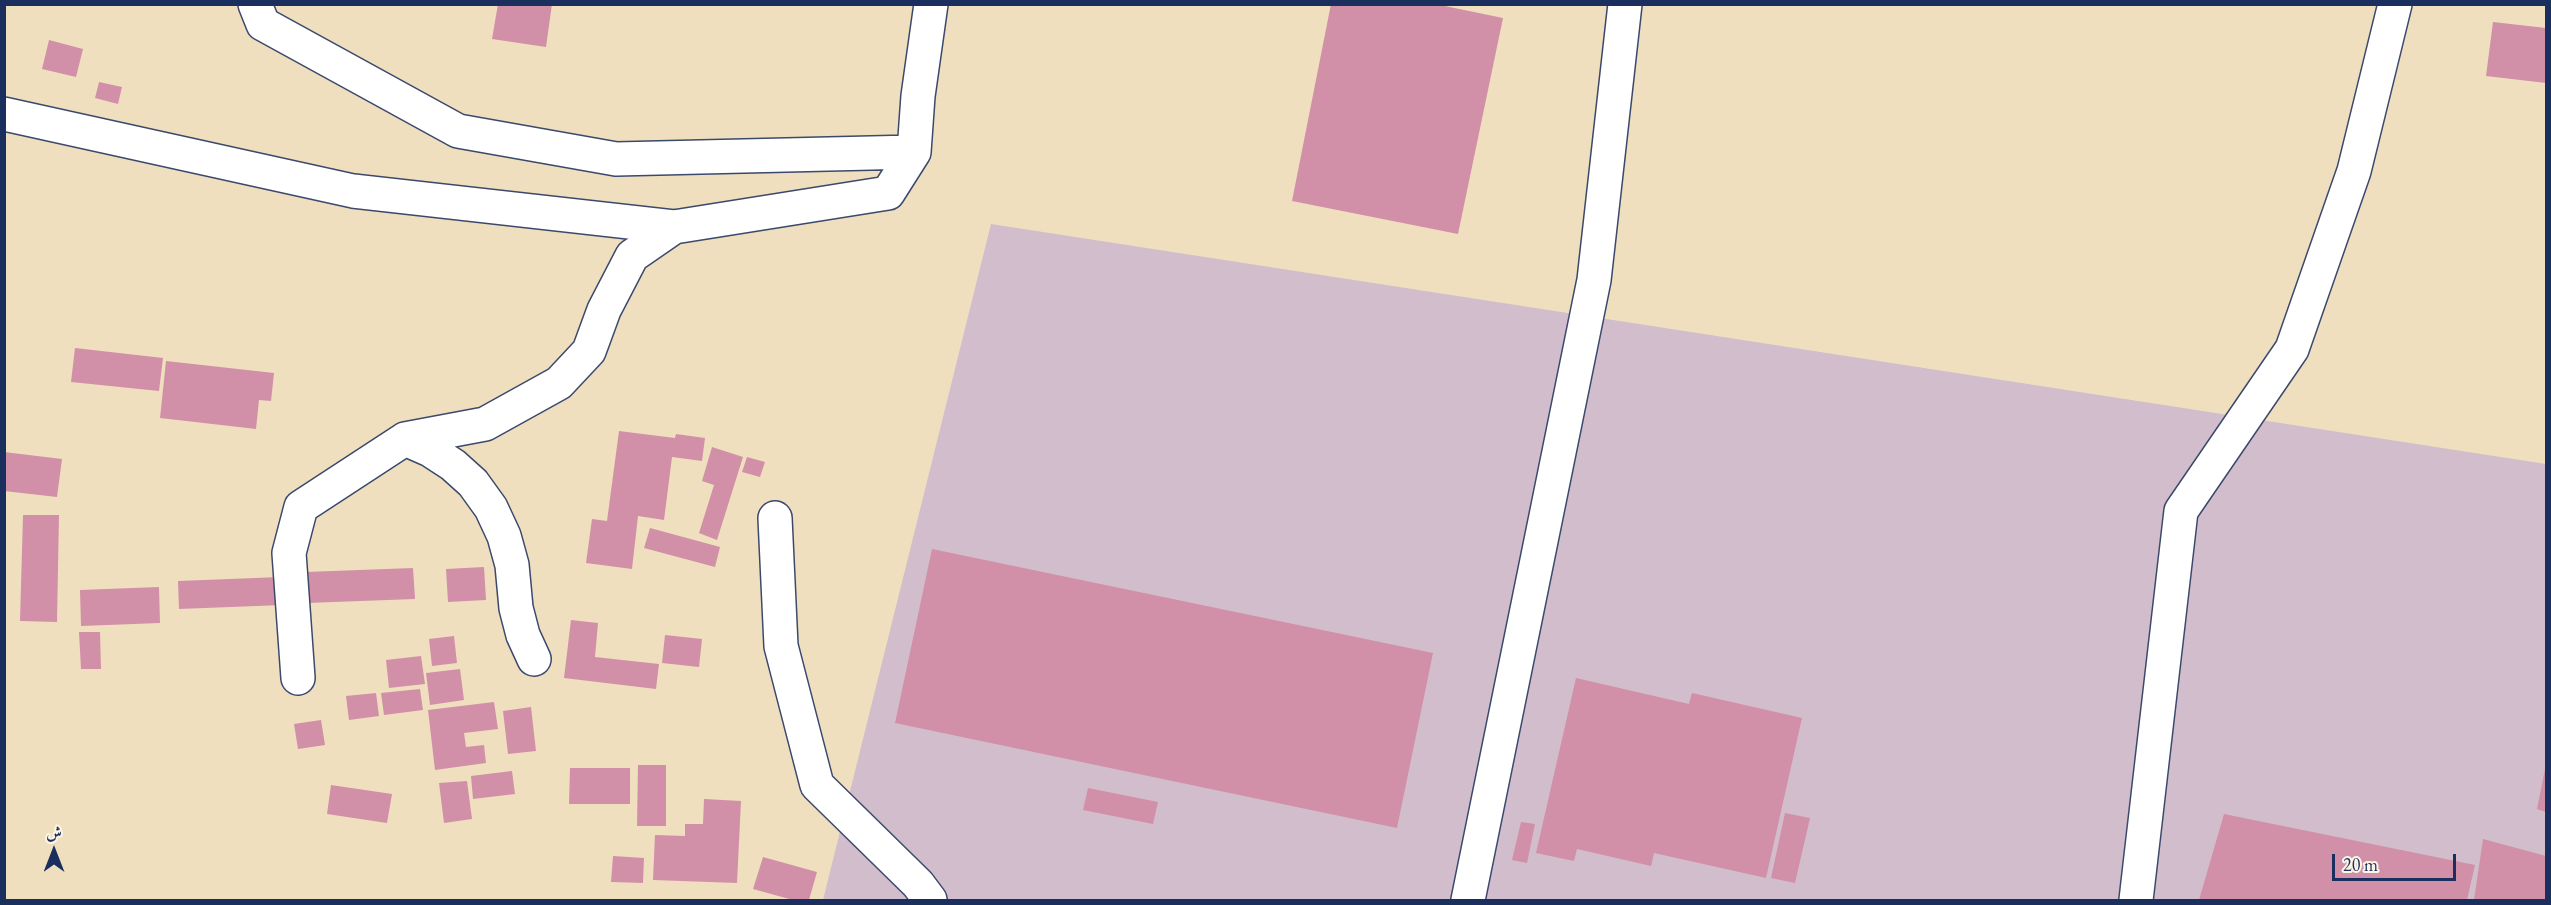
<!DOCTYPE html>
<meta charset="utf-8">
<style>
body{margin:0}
#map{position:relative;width:2551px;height:905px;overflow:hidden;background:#efdfbf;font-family:"EB Garamond",Amiri,serif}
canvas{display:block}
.frame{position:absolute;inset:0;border:6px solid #1b2f5e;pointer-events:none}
.north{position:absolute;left:24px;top:821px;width:60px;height:60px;-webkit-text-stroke:4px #fcf5e5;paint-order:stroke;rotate:0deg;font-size:16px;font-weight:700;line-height:24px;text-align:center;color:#1b2f5e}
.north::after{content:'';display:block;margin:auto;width:21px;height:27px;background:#1b2f5e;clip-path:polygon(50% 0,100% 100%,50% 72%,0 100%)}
.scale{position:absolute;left:2332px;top:854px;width:124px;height:27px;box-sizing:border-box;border:3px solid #1b2f5e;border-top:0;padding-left:8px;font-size:18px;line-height:21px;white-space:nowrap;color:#1b2f5e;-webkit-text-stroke:4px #fcf5e5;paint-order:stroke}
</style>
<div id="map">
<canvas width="2551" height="905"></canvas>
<div class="frame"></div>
<div class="north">ش</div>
<div class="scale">20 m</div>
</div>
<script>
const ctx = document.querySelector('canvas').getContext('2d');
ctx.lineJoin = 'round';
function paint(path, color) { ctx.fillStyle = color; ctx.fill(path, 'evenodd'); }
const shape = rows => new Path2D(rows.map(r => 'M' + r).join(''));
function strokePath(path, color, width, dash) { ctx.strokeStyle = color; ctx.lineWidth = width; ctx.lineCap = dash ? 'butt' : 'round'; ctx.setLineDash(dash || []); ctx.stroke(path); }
const industrial = shape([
 [991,224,2546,464,2546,900,823,900]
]);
const building = shape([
 [498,4,552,4,546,47,492,39],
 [1331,4,1435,4,1503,18,1458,234,1292,201],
 [2493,22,2546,28,2546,83,2486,76],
 [49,40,83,49,76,77,42,69],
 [99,82,122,87,118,104,95,98],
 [75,348,163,358,159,391,71,382],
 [166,361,274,373,271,401,259,400,256,429,160,418],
 [619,431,675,438,676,434,705,438,702,461,672,457,664,520,638,516,632,569,586,563,592,519,607,521],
 [712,447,743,457,717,540,699,533,714,485,702,481],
 [4,452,62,459,57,497,4,491],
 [747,457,765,462,760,477,742,472],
 [23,515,59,515,57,622,20,621],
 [650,528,720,547,715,567,644,548],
 [932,549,1433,653,1397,828,895,723],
 [484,567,486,600,448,602,446,569],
 [413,568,415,599,307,603,306,572],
 [281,577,282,605,179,609,178,581],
 [159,587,160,623,81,626,80,590],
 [571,620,598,623,595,657,659,664,656,689,564,678],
 [79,632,100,632,101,669,81,669],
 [665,635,702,639,699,667,662,663],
 [454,636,457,663,432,666,429,639],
 [421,656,425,684,389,688,386,660],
 [460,669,464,700,430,705,426,673],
 [1576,678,1689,704,1692,693,1802,718,1766,878,1654,853,1651,866,1577,849,1574,861,1536,853],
 [420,689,423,710,384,715,381,693],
 [376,693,379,716,349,720,346,696],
 [494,702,498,729,464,733,466,747,484,745,486,763,435,770,428,710],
 [531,707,536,751,508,754,503,711],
 [321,720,325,745,298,749,294,724],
 [638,765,666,765,666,826,637,826],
 [570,768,630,768,630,804,569,804],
 [2545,769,2546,769,2546,812,2537,809],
 [512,771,515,794,473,799,471,776],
 [467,781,472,819,444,823,439,783],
 [331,785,392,794,387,823,327,814],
 [1088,788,1158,802,1153,824,1083,810],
 [704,799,741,801,737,883,653,880,655,835,685,836,685,824,703,824],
 [1785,813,1810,818,1795,883,1771,878],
 [2224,814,2475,865,2467,900,2199,900],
 [1521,822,1535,824,1527,863,1512,860],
 [2483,839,2546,856,2546,900,2474,900],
 [613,856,644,858,643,883,611,882],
 [763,857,817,872,809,900,793,900,753,889]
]);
const minor = shape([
 [255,4,263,24,458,131,616,159,914,152],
 [4,114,353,191,674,227,888,193,914,152,918,96,931,4],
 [405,439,430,450,453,465,473,483,491,508,504,536,512,565,516,608,523,635,534,659],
 [775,518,781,646,817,785,918,884,930,900],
 [298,678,289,553,301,507,405,439,485,424,559,383,589,351,604,310,632,256,674,227],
 [1468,900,1594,280,1625,4],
 [2136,900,2181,511,2292,349,2354,171,2395,4]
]);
paint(industrial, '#d1bdcc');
paint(building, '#d190a8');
strokePath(minor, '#3b496d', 36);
strokePath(minor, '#fff', 33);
</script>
